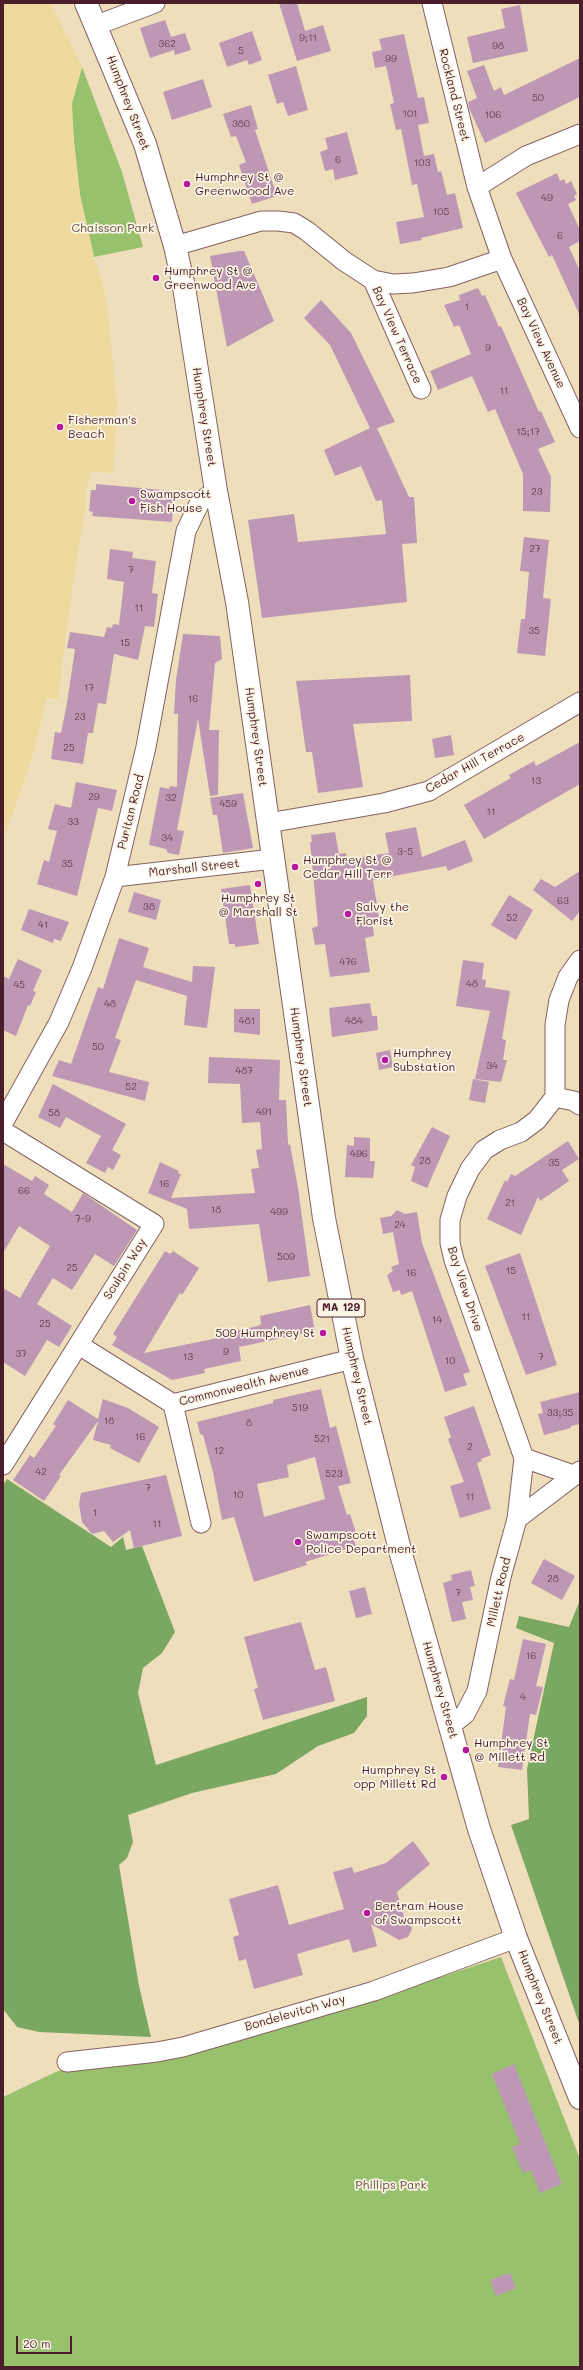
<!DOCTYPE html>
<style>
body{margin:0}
#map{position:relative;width:583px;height:2370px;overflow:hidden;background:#efdebc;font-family:Mali,sans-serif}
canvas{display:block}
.frame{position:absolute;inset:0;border:4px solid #4a1f2b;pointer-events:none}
.scale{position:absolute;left:16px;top:2336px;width:56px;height:18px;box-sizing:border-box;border:2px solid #4a1f2b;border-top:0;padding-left:5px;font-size:12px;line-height:14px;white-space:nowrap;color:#4a1f2b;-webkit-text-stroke:3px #fcf5e5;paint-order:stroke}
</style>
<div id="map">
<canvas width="583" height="2370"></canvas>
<div class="frame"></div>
<div class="scale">20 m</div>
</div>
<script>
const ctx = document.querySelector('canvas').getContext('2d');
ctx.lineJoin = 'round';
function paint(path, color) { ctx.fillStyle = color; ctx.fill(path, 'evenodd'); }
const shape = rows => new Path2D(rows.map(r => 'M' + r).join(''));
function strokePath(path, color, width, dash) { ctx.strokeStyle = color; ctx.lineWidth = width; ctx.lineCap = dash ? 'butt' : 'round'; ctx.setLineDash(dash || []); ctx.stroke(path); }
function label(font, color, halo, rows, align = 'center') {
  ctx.font = font + ' Mali,sans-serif'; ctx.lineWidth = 3.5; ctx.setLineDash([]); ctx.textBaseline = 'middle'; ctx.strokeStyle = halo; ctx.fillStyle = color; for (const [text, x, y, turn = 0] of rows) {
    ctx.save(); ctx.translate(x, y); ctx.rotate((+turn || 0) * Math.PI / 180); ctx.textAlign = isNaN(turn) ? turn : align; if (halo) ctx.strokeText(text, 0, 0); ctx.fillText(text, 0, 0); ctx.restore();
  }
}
const green = shape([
 [82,67,122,172,143,247,94,257,80,195,72,124,72,103],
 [501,1957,580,2159,580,2367,3,2367,3,2097,58,2071,179,2056,366,2002]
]);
const forest = shape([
 [7,1479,111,1547,123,1537,126,1550,142,1546,175,1632,162,1653,143,1668,138,1693,156,1765,367,1697,367,1716,354,1733,318,1746,276,1774,192,1793,128,1815,133,1842,127,1858,119,1865,139,1986,151,2037,39,2032,17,2027,3,2009,3,1485],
 [580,1600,580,2026,511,1825,529,1819,527,1769,554,1643,516,1628,519,1616,569,1627]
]);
const sand = shape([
 [3,3,51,3,82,67,72,103,74,143,80,195,94,257,103,283,108,312,117,406,113,473,91,472,86,491,85,511,74,576,58,699,47,698,32,759,3,840]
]);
const building = shape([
 [279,3,297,3,305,31,323,25,331,51,297,61],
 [520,5,528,51,473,63,467,37,505,28,501,9],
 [165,20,171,37,185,33,191,50,175,55,174,50,150,58,140,28],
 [252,31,262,60,249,65,247,60,227,67,219,43],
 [404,34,418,98,424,97,429,123,418,125,424,156,434,154,438,172,441,171,447,195,455,193,463,228,421,238,422,240,400,244,396,222,424,217,417,184,412,185,401,129,396,130,390,104,394,103,386,66,375,68,372,52,382,50,379,39],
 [580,58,580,97,485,143,469,108,468,102,477,98,467,71,484,65,494,91,501,87,504,95],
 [296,66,308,110,288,116,283,102,277,104,268,75],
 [203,79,212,107,172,120,163,92],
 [251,105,258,129,255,130,277,196,252,204,239,165,246,162,236,136,231,137,223,114],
 [347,132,358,174,335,180,333,169,325,171,320,152,328,149,325,138],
 [557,173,560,181,564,179,566,184,571,181,577,194,574,196,576,200,568,204,580,230,580,241,569,247,580,271,580,316,552,255,549,257,516,193],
 [239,251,244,251,274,321,227,347,210,256],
 [478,288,482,296,485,295,499,327,501,326,539,412,541,411,555,442,538,449,551,477,550,512,523,511,523,474,495,409,488,412,472,376,438,390,430,371,471,354,459,325,454,327,444,305,460,300,459,295],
 [321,300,351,333,395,422,377,428,409,497,414,497,417,543,402,544,407,602,262,618,248,520,294,514,298,542,386,534,382,500,376,501,361,466,335,476,324,450,370,428,330,345,304,318],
 [96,484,174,491,172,522,92,516,93,512,89,511,91,490,96,490],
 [524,537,549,540,543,598,551,599,545,656,517,653,521,619,525,619,529,572,520,571],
 [110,549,133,552,132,558,156,561,152,593,158,594,154,627,145,626,138,660,114,654,106,704,98,703,93,733,88,733,83,764,51,759,55,732,61,733,67,703,75,649,67,648,70,632,104,637,107,627,112,628,113,624,119,625,124,582,107,579],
 [183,634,220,636,222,659,215,663,209,730,219,730,218,795,210,796,198,719,185,788,177,787,178,714,174,714,176,680],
 [410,675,412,721,353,724,363,787,318,793,312,752,306,752,296,681],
 [451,735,454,755,435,758,432,739],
 [580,742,580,784,484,839,464,805,511,778,509,775,534,761,536,766],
 [76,782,117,790,112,811,98,808,77,896,37,884,44,860,49,862,57,831,48,829,55,804,71,808],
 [170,786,185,788,177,830,184,831,179,855,168,853,166,849,149,845,160,787,169,789],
 [243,793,253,848,223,853,217,815,213,815,210,798],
 [416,827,422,857,465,840,473,861,448,871,446,866,373,880,379,918,372,919,374,936,365,938,370,972,330,977,325,944,315,945,312,928,318,926,310,842,312,842,311,835,335,832,339,854,346,853,347,859,389,853,385,833],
 [580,871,580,911,572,921,533,890,541,879,555,887],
 [250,885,259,944,235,947,235,944,229,944,221,889],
 [134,892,161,900,156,920,128,912],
 [509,895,533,910,516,940,491,925],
 [29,909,69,922,61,941,54,939,53,943,21,930],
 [119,938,149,948,143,967,192,982,193,966,215,967,207,1028,184,1025,187,996,136,980,115,1038,121,1040,109,1072,149,1082,145,1101,52,1076,59,1060,71,1064,98,987,103,989],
 [18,959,42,970,33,991,36,992,30,1006,28,1005,16,1036,3,1030,3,976,9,979],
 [463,960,484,963,482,979,486,980,485,987,510,991,502,1039,506,1040,503,1060,507,1060,501,1082,475,1079,490,1011,456,1006],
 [370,1003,372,1016,377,1016,378,1030,332,1037,329,1008],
 [234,1009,260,1009,260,1035,234,1032],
 [390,1050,393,1067,379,1070,376,1053],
 [209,1057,280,1060,279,1100,286,1100,288,1145,290,1144,298,1188,310,1276,268,1282,259,1224,189,1229,187,1209,148,1193,160,1162,179,1171,178,1173,181,1174,171,1198,255,1193,251,1169,259,1168,256,1150,262,1149,260,1122,242,1123,240,1084,208,1083],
 [473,1079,489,1082,485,1103,469,1100],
 [53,1084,126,1124,112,1150,121,1155,113,1170,108,1167,105,1173,86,1163,101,1136,66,1117,60,1128,38,1117],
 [432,1127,450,1136,427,1188,411,1181,415,1167,411,1165],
 [354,1137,370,1138,370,1161,375,1161,373,1178,345,1177,347,1145,354,1146],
 [568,1141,579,1159,562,1170,569,1181,540,1201,538,1197,521,1235,487,1219,505,1180,507,1182,511,1174,515,1176],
 [3,1164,32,1181,35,1176,49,1185,44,1194,72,1212,83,1193,137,1230,114,1266,95,1254,72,1290,53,1278,37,1304,72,1326,59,1347,47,1340,25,1376,3,1362,3,1288,20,1298,50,1246,19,1226,3,1253],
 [397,1210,405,1214,417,1212,422,1243,470,1372,463,1374,467,1385,445,1392,412,1291,401,1295,400,1290,393,1292,387,1275,393,1271,391,1267,399,1264,393,1232,383,1234,380,1218,391,1216],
 [165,1251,170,1254,173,1251,199,1268,182,1295,180,1293,144,1353,223,1337,222,1334,258,1326,261,1324,260,1316,310,1305,315,1331,239,1347,241,1361,204,1369,205,1373,172,1380,112,1345,117,1337,113,1334],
 [520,1253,557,1365,526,1375,485,1266],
 [321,1389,330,1428,336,1426,351,1483,338,1486,347,1515,350,1514,357,1536,353,1537,356,1546,305,1562,307,1565,254,1582,234,1517,222,1520,213,1472,203,1435,200,1434,197,1422,273,1403,273,1400],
 [315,1457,325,1499,264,1517,257,1484,289,1477,287,1465],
 [580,1392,580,1424,571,1426,571,1428,544,1435,538,1414,543,1413,540,1402],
 [103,1399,128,1408,159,1427,139,1463,110,1448,111,1445,93,1440,98,1421,59,1475,61,1476,44,1501,13,1480,30,1455,34,1458,56,1426,53,1424,68,1400,98,1419],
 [474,1406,491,1455,481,1459,482,1461,477,1463,491,1509,460,1518,450,1486,464,1482,448,1439,451,1437,444,1417],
 [166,1475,182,1536,134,1548,130,1530,113,1542,104,1531,92,1534,82,1522,79,1504,81,1493],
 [544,1559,575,1576,562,1600,531,1583],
 [471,1570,475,1586,470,1587,473,1600,462,1602,466,1619,452,1622,443,1583,452,1580,451,1575],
 [365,1587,372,1614,356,1618,349,1591],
 [301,1622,315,1670,326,1667,335,1701,263,1720,254,1689,258,1688,244,1637],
 [523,1639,546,1644,536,1686,543,1687,536,1715,530,1714,522,1770,498,1767,506,1707,503,1706,510,1679,514,1680],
 [413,1841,430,1864,397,1892,404,1917,410,1921,412,1929,408,1937,399,1940,371,1924,377,1946,353,1953,349,1939,297,1954,303,1975,254,1989,246,1959,239,1961,233,1937,239,1935,229,1899,278,1885,289,1925,344,1909,333,1872,352,1867,354,1873,386,1863],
 [514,2064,562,2184,540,2193,531,2170,523,2173,512,2147,520,2144,492,2074],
 [510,2273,516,2288,496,2296,490,2280]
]);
const minor = shape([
 [432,3,477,187],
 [97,25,155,3],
 [175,246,261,221,278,221,294,223,307,231,344,261,373,280,393,284,413,283,449,277,502,259,477,187,526,156,580,134],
 [502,259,580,428],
 [373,280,421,389],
 [268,823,384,803,429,791,580,702],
 [115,877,273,859],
 [555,1097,574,1101,580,1105],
 [3,1123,59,1022,82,968,115,877,146,747,186,531,200,502,216,491],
 [3,1131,154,1224,3,1465],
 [79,1345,173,1404,352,1359],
 [173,1404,201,1523],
 [524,1458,573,1475],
 [517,1519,524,1458,454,1260,450,1243,450,1220,457,1196,470,1169,484,1150,500,1140,521,1132,537,1120,555,1097,555,1025,559,1000,568,977,580,960],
 [450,1726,465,1714,477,1691,501,1577,517,1519,580,1471],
 [67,2062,157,2052,183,2047,374,1991,516,1938]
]);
const major = shape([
 [86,3,145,144,175,246,184,287,216,491,237,602,324,1218,352,1359,401,1554,479,1829,516,1938,580,2098]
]);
const markers = [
 [187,184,4,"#b5179e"],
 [156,278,4,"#b5179e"],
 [60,427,4,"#b5179e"],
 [132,501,4,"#b5179e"],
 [295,867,4,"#b5179e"],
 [258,884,4,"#b5179e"],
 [348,914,4,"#b5179e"],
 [385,1060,4,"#b5179e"],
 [323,1333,4,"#b5179e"],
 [298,1542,4,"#b5179e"],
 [466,1750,4,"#b5179e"],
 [444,1777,4,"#b5179e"],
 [367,1913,4,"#b5179e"]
];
const numberNames = [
 ["9;11",308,38],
 ["362",167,44],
 ["98",498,46],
 ["5",241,51],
 ["99",391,59],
 ["50",538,98],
 ["101",410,114],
 ["106",493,115],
 ["380",241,124],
 ["6",338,160],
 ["103",422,163],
 ["49",547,198],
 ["105",441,212],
 ["6",560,236],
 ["1",467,307],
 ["9",488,348],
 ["11",504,391],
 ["15;17",528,432],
 ["23",537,492],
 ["27",535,549],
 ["7",131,570],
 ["11",139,608],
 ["35",534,631],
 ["15",125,643],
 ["17",89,688],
 ["16",193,699],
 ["23",80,717],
 ["25",69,748],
 ["13",536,781],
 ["29",94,797],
 ["32",171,798],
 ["459",228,804],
 ["11",491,812],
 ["33",73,822],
 ["34",167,838],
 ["3-5",405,852],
 ["35",67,864],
 ["63",563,901],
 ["38",149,907],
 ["52",512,918],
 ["41",43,925],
 ["476",348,962],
 ["48",472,984],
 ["45",19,985],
 ["48",110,1004],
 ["481",247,1021],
 ["484",354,1021],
 ["50",98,1047],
 ["34",492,1066],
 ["487",244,1071],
 ["52",131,1087],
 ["491",264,1112],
 ["58",54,1113],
 ["496",359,1154],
 ["28",425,1161],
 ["35",554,1163],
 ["16",164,1184],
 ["66",24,1191],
 ["21",510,1203],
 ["18",216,1210],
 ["499",279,1212],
 ["7-9",83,1219],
 ["24",400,1225],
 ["509",286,1257],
 ["25",72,1268],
 ["15",511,1271],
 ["16",411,1273],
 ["11",526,1317],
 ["14",437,1320],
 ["25",45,1324],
 ["9",226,1352],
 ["37",21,1354],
 ["13",188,1357],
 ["7",541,1357],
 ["10",450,1361],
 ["519",300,1408],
 ["33;35",560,1413],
 ["18",109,1421],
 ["8",249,1423],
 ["16",140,1437],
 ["521",322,1439],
 ["2",470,1447],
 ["12",219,1451],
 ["42",41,1472],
 ["523",334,1474],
 ["7",148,1488],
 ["10",238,1495],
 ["11",470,1497],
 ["1",95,1513],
 ["11",157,1524],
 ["28",553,1579],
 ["7",458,1593],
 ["16",531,1656],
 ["4",523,1697]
];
const shields = [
 [341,1308,48]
];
const shieldNames = [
 ["MA 129",341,1308]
];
const streetNames = [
 ["Rockland Street",454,95,76],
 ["Humphrey Street",128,103,69],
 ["Bay View Terrace",397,335,66],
 ["Bay View Avenue",541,343,65],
 ["Humphrey Street",204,417,81],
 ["Humphrey Street",256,737,82],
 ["Cedar Hill Terrace",475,763,-29],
 ["Puritan Road",131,812,-76],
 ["Marshall Street",194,868,-6],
 ["Humphrey Street",301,1057,82],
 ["Sculpin Way",125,1269,-58],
 ["Bay View Drive",465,1289,72],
 ["Humphrey Street",357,1376,77],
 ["Commonwealth Avenue",244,1386,-14],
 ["Millett Road",499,1592,-77],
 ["Humphrey Street",440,1690,74],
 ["Humphrey Street",540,1997,68],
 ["Bondelevitch Way",295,2013,-16]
];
const poiNames = [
 ["Humphrey St @",195,177],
 ["Greenwoood Ave",195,191],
 ["Humphrey St @",164,271],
 ["Greenwood Ave",164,285],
 ["Fisherman's",68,420],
 ["Beach",68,434],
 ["Swampscott",140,494],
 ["Fish House",140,508],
 ["Humphrey St @",303,860],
 ["Cedar Hill Terr",303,874],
 ["Humphrey St",258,898,"center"],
 ["@ Marshall St",258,912,"center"],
 ["Salvy the",356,907],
 ["Florist",356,921],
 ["Humphrey",393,1053],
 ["Substation",393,1067],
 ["509 Humphrey St",315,1333,"right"],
 ["Swampscott",306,1535],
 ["Police Department",306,1549],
 ["Humphrey St",474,1743],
 ["@ Millett Rd",474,1757],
 ["Humphrey St",436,1770,"right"],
 ["opp Millett Rd",436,1784,"right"],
 ["Bertram House",375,1906],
 ["of Swampscott",375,1920]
];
const parkNames = [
 ["Chaisson Park",113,228],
 ["Phillips Park",391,2185]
];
paint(green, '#98c16e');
paint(forest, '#7aa761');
paint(sand, '#eeda9e');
paint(building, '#be97b4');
strokePath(minor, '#84625e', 21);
strokePath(major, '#84625e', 24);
strokePath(minor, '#fff', 19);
strokePath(major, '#fff', 22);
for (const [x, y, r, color] of markers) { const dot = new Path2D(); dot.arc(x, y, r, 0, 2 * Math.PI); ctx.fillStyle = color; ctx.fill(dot); strokePath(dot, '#fcf5e5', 1.5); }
label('10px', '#673d4d', null, numberNames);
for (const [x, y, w] of shields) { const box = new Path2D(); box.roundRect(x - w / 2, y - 9, w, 18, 3); ctx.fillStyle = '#fcf5e5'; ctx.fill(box); strokePath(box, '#4a1f2b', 1); }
label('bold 11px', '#4a1f2b', null, shieldNames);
label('12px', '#4a1f2b', '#fcf5e5', streetNames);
label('12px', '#4a1f2b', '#fcf5e5', poiNames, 'left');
label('12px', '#61503f', '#fcf5e5', parkNames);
</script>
